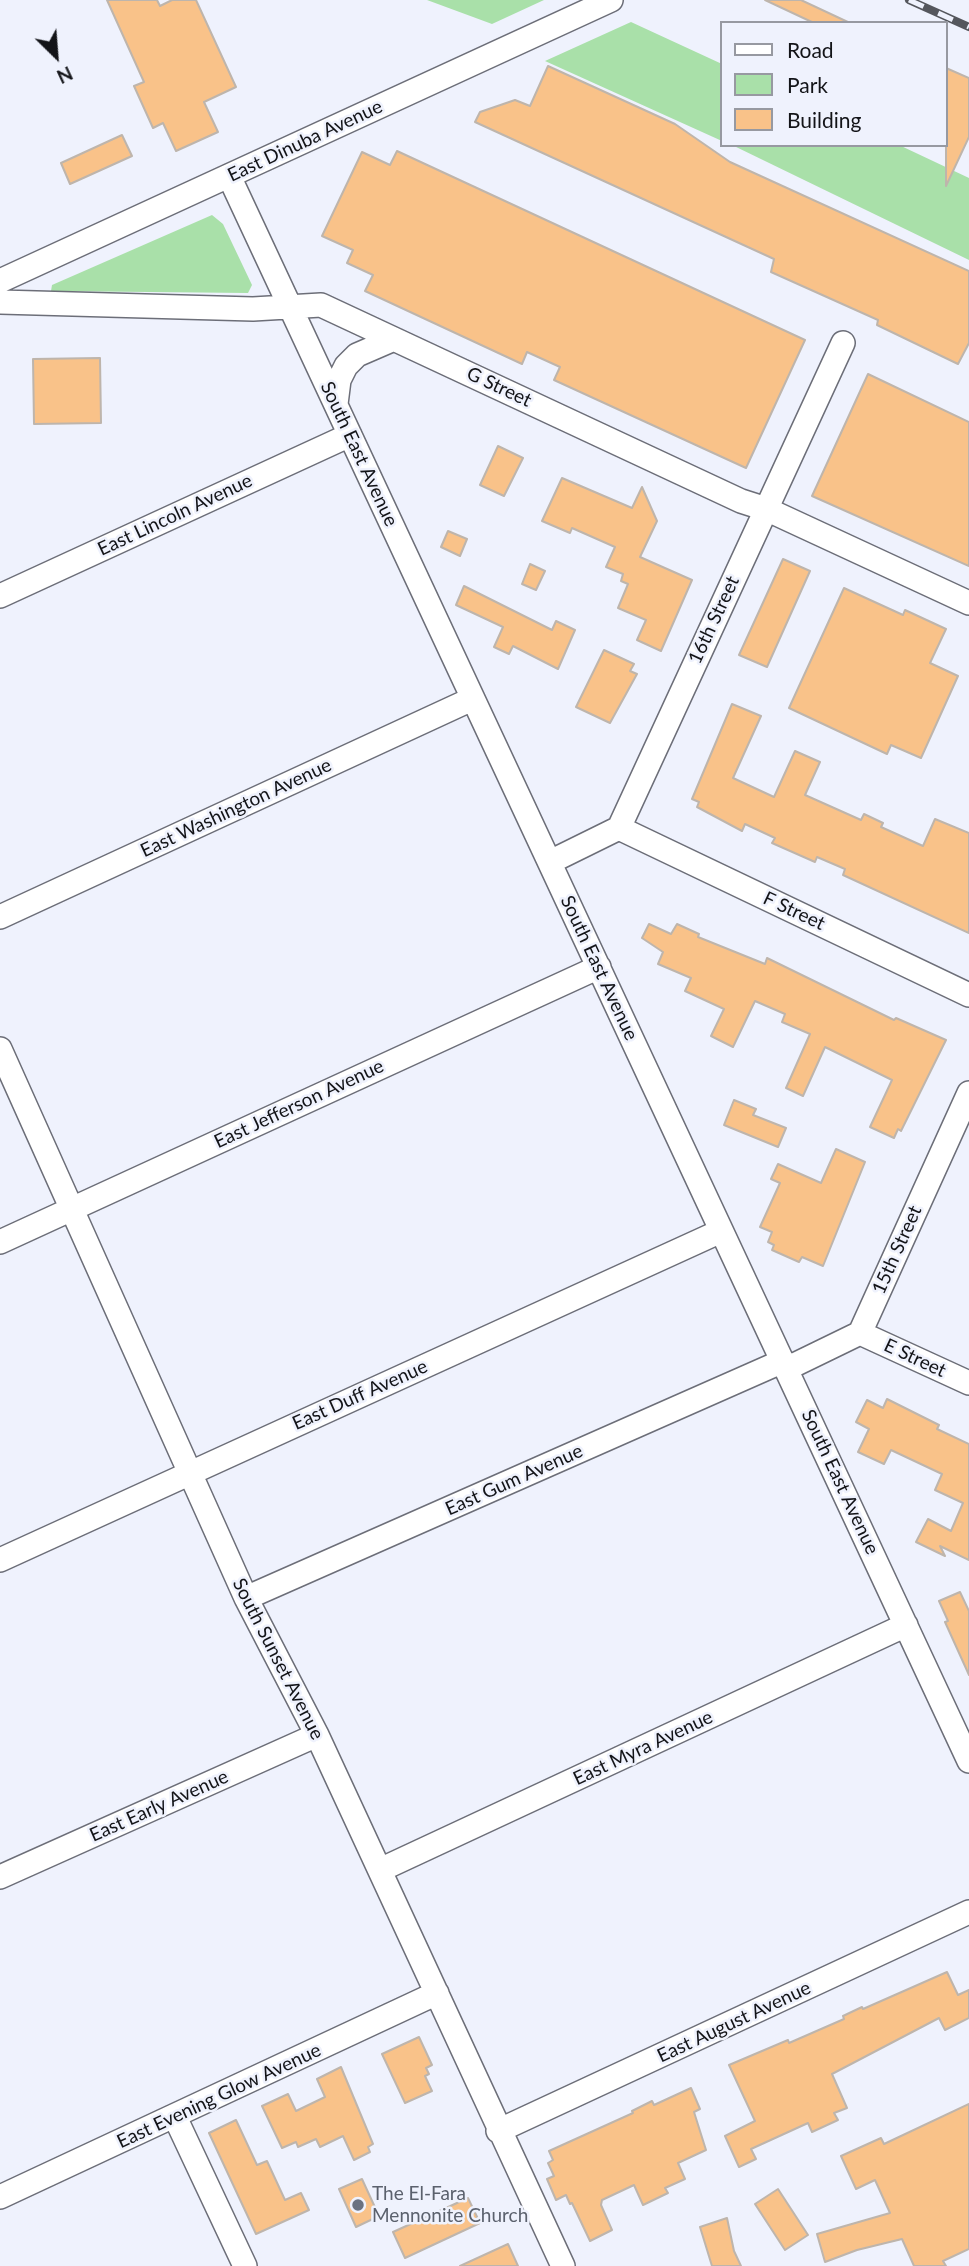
<!DOCTYPE html>
<style>
body{margin:0}
#map{position:relative;width:969px;height:2266px;overflow:hidden;background:#eff2fd;font-family:Lato,sans-serif}
canvas{display:block}
.legend{position:absolute;left:720px;top:21px;width:228px;height:126px;box-sizing:border-box;background:#eff2fd;border:2px solid #9799a1;margin:0;padding:9px 12px;list-style:none;font-size:21px;color:#131418}
.legend li{display:flex;align-items:center;gap:14px;height:35px}
.legend b{width:35px;border:2px solid #9799a1}
.north{position:absolute;left:21px;top:21px;width:70px;height:70px;-webkit-text-stroke:5px #eff2fd;paint-order:stroke;rotate:155deg;font-size:19px;font-weight:700;line-height:28px;text-align:center;color:#131418}
.north::after{content:'';display:block;margin:auto;width:24px;height:32px;background:#131418;clip-path:polygon(50% 0,100% 100%,50% 72%,0 100%)}
</style>
<div id="map">
<canvas width="969" height="2266"></canvas>
<ul class="legend">
<li><b style="height:9px;background:#fff"></b>Road</li>
<li><b style="height:19px;background:#a9e0a9"></b>Park</li>
<li><b style="height:19px;background:#f9c289"></b>Building</li>
</ul>
<div class="north">N</div>
</div>
<script>
const ctx = document.querySelector('canvas').getContext('2d');
ctx.lineJoin = 'round';
function paint(path, color) { ctx.fillStyle = color; ctx.fill(path, 'evenodd'); }
const shape = rows => new Path2D(rows.map(r => 'M' + r).join(''));
function strokePath(path, color, width, dash) { ctx.strokeStyle = color; ctx.lineWidth = width; ctx.lineCap = dash ? 'butt' : 'round'; ctx.setLineDash(dash || []); ctx.stroke(path); }
function label(font, color, halo, rows, align = 'center') {
  ctx.font = font + ' Lato,sans-serif'; ctx.lineWidth = 5; ctx.setLineDash([]); ctx.textBaseline = 'middle'; ctx.strokeStyle = halo; ctx.fillStyle = color; for (const [text, x, y, turn = 0] of rows) {
    ctx.save(); ctx.translate(x, y); ctx.rotate((+turn || 0) * Math.PI / 180); ctx.textAlign = isNaN(turn) ? turn : align; if (halo) ctx.strokeText(text, 0, 0); ctx.fillText(text, 0, 0); ctx.restore();
  }
}
const green = shape([
 [427,0,544,0,492,24],
 [631,22,722,64,722,141,545,61],
 [732,145,899,145,969,178,969,260],
 [212,215,223,224,252,285,248,293,51,291,52,285]
]);
const building = shape([
 [107,0,157,0,160,6,172,0,196,0,236,87,204,102,218,132,176,151,163,123,153,128,134,86,144,82,107,0],
 [765,0,801,0,850,23,814,23,765,0],
 [548,66,675,124,730,162,969,271,969,343,958,364,877,325,878,320,771,272,774,259,475,122,480,112,515,100,530,106,548,66],
 [946,68,969,78,969,137,946,186,946,68],
 [122,135,132,156,70,184,61,163,122,135],
 [397,151,805,340,746,468,554,380,560,367,527,352,522,364,365,291,373,275,347,263,353,250,322,236,362,152,390,165,397,151],
 [100,358,101,423,34,424,33,359,100,358],
 [868,374,969,422,969,566,812,496,868,374],
 [498,446,523,458,504,496,480,485,498,446],
 [562,478,632,508,642,487,657,521,640,557,692,580,661,651,637,640,646,620,618,608,628,584,621,581,623,574,606,567,615,547,572,528,570,533,542,521,562,478],
 [448,531,467,539,460,556,441,547,448,531],
 [783,559,810,571,767,667,739,655,783,559],
 [530,564,545,571,536,590,522,584,530,564],
 [464,586,552,630,556,621,575,630,558,669,513,646,509,654,494,647,503,627,456,605,464,586],
 [844,588,903,615,905,610,946,629,930,663,958,676,921,758,891,745,887,754,789,708,844,588],
 [604,650,634,664,630,671,637,674,610,723,576,707,604,650],
 [732,704,761,716,733,778,774,797,795,751,820,762,805,795,861,820,864,814,883,823,881,827,923,846,935,819,969,833,969,933,843,875,845,869,817,857,815,862,772,843,775,838,745,824,742,831,697,807,699,802,692,799,732,704],
 [649,924,671,934,677,924,699,934,698,937,765,964,767,958,894,1020,896,1018,946,1040,901,1131,898,1129,894,1138,870,1127,892,1080,825,1047,803,1096,786,1088,810,1034,782,1022,785,1014,755,1001,733,1047,711,1036,724,1009,685,991,691,978,658,964,663,952,642,938,649,924],
 [734,1100,756,1109,753,1115,786,1128,778,1147,724,1125,734,1100],
 [836,1149,865,1162,823,1266,802,1257,799,1262,772,1250,774,1245,768,1242,772,1232,760,1227,780,1183,771,1179,778,1164,821,1183,836,1149],
 [887,1399,939,1425,937,1429,969,1444,969,1560,940,1546,945,1556,916,1542,928,1519,951,1531,963,1503,935,1490,942,1474,891,1450,884,1464,858,1452,869,1429,856,1422,867,1400,883,1408,887,1399],
 [960,1592,969,1611,969,1675,945,1622,948,1621,939,1601,960,1592],
 [947,1972,958,1995,969,1990,969,2018,945,2030,939,2018,832,2074,847,2108,834,2113,838,2120,812,2132,808,2123,751,2149,756,2159,739,2167,725,2136,755,2121,729,2065,788,2040,789,2043,844,2019,843,2016,862,2007,863,2009,947,1972],
 [419,2037,432,2065,426,2068,429,2074,425,2076,432,2091,405,2103,382,2054,419,2037],
 [341,2067,373,2144,368,2147,370,2152,354,2160,343,2136,320,2147,316,2139,298,2147,296,2142,282,2148,262,2106,288,2094,296,2111,325,2097,317,2079,341,2067],
 [691,2088,700,2109,694,2112,706,2150,678,2163,685,2179,665,2188,668,2193,643,2205,634,2185,602,2200,601,2205,612,2230,590,2241,572,2203,570,2204,566,2195,556,2200,547,2179,554,2176,548,2163,553,2160,549,2151,633,2113,632,2111,652,2101,654,2105,691,2088],
 [969,2104,969,2249,943,2261,946,2266,914,2266,902,2239,857,2250,825,2262,817,2234,890,2213,875,2180,856,2189,841,2156,881,2138,884,2144,969,2104],
 [236,2120,257,2165,267,2161,285,2200,301,2193,309,2210,256,2234,209,2133,236,2120],
 [362,2179,379,2216,356,2227,339,2189,362,2179],
 [778,2189,808,2235,785,2250,755,2204,778,2189],
 [468,2198,480,2223,405,2258,393,2232,468,2198],
 [727,2218,734,2251,741,2266,712,2266,700,2227,727,2218],
 [508,2244,518,2266,460,2266,508,2244]
]);
const minor = shape([
 [229,176,969,1761],
 [0,281,611,0],
 [0,302,253,309,321,305,741,501,766,509,969,603],
 [336,404,339,380,346,366,357,355,394,339],
 [0,596,350,435],
 [619,828,969,995],
 [550,862,619,828,843,343],
 [0,917,472,699],
 [0,1049,246,1598,317,1735,563,2266],
 [0,1242,599,967],
 [860,1333,969,1383],
 [786,1369,860,1333,969,1093],
 [0,1560,721,1231],
 [246,1598,783,1361],
 [380,1870,906,1625],
 [0,1877,317,1735],
 [175,2117,245,2266],
 [498,2131,969,1912],
 [0,2197,437,1993]
]);
const rail = shape([
 [909,0,969,27]
]);
const markers = [
 [358,2205,7,"#6b7280"]
];
const streetNames = [
 ["East Dinuba Avenue",305,141,-25],
 ["G Street",499,387,25],
 ["South East Avenue",359,454,65],
 ["East Lincoln Avenue",175,515,-25],
 ["16th Street",714,620,-65],
 ["East Washington Avenue",236,808,-25],
 ["F Street",794,911,25],
 ["South East Avenue",599,968,65],
 ["East Jefferson Avenue",299,1104,-25],
 ["15th Street",897,1250,-66],
 ["E Street",915,1358,25],
 ["East Duff Avenue",360,1395,-24],
 ["East Gum Avenue",514,1480,-24],
 ["South East Avenue",840,1482,65],
 ["South Sunset Avenue",278,1659,63],
 ["East Myra Avenue",643,1748,-25],
 ["East Early Avenue",159,1806,-24],
 ["East August Avenue",734,2022,-25],
 ["East Evening Glow Avenue",219,2096,-25]
];
const worshipNames = [
 ["The El-Fara",372,2194],
 ["Mennonite Church",372,2216]
];
paint(green, '#a9e0a9');
paint(building, '#f9c289');
strokePath(building, '#beb5ac', 2);
strokePath(minor, '#6c6e78', 26);
strokePath(minor, '#fff', 23);
strokePath(rail, '#55575d', 8);
strokePath(rail, '#eff2fd', 5, [16]);
for (const [x, y, r, color] of markers) { const dot = new Path2D(); dot.arc(x, y, r, 0, 2 * Math.PI); ctx.fillStyle = color; ctx.fill(dot); strokePath(dot, '#eff2fd', 2.5); }
label('19px', '#131418', '#eff2fd', streetNames);
label('19px', '#5b616d', '#eff2fd', worshipNames, 'left');
</script>
